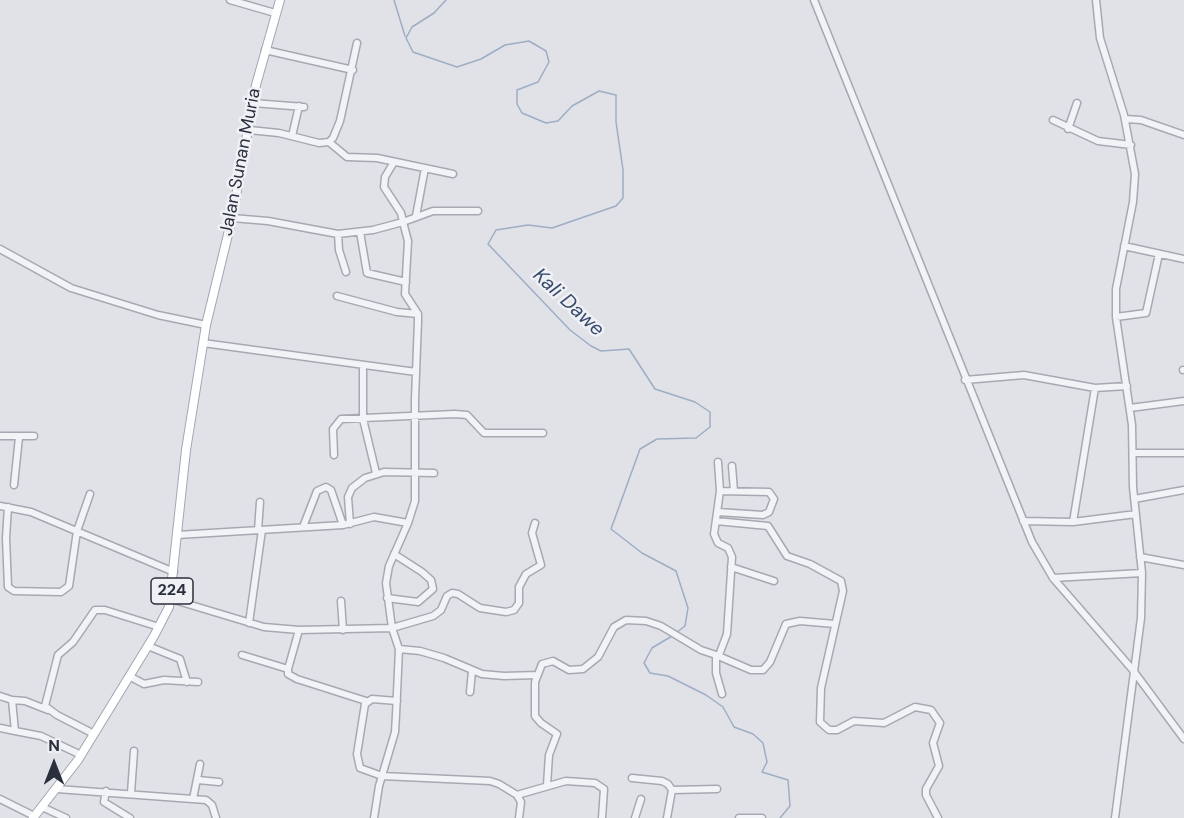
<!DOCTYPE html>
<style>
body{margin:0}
#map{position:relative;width:1184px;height:818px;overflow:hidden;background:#e0e2e8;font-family:"DM Sans",sans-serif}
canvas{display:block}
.north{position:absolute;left:24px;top:734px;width:60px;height:60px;-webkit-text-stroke:4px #eff1f5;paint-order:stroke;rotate:0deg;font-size:16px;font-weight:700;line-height:24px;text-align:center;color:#2a2f3d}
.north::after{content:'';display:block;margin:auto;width:21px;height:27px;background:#2a2f3d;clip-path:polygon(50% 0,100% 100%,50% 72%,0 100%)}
</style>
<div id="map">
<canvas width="1184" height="818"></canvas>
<div class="north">N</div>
</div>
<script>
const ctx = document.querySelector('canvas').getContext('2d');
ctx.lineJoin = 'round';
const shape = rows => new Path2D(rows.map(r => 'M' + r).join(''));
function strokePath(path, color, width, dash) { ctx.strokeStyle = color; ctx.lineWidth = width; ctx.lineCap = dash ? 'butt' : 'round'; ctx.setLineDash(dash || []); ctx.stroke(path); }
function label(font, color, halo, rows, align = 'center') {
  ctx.font = font + ' "DM Sans",sans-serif'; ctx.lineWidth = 5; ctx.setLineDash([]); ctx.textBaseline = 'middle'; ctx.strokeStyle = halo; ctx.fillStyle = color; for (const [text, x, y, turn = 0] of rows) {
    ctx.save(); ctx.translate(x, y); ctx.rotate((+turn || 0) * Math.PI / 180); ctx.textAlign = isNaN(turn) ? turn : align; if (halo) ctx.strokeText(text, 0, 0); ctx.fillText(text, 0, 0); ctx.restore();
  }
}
const stream = shape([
 [394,0,405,36],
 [446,0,434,13,412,27,406,38,413,52,457,67,481,59,505,45,529,41,546,51,549,62,538,82,517,90,517,104,522,113,546,123,558,121,572,106,599,91,616,95,616,122,623,170,623,198,616,206,552,228,528,225,496,230,488,244,570,330,591,346,601,351,629,349,655,389,695,402,710,412,710,427,696,438,657,439,640,449,611,529,642,553,676,571,688,608,685,626,676,633],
 [672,636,652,648,644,663,650,673,668,676,706,695,723,707,734,727,753,734,763,743,767,762,762,772,788,780,790,806,780,818]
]);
const minor = shape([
 [230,0,275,13],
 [814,0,1032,542,1053,578,1132,669,1184,739],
 [1096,0,1100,38,1124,115,1135,174,1133,202,1116,289,1116,317,1132,425,1133,487,1142,573,1141,618,1115,818],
 [265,50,353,70],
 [253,103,304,107],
 [1125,119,1141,120,1184,135],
 [1053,120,1098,141,1131,145],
 [1068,129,1077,103],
 [249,130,279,133,319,143,329,142,333,138,340,121,357,43],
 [292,136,299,106],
 [329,142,347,157,377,158,453,174],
 [394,162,385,177,384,187,401,213,403,222,433,211,478,211],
 [416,216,425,168],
 [232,218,268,221,338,234,373,230,403,222,408,241,405,294,418,314,418,321,415,399,415,501,408,523,389,566,386,583,392,628,399,649,396,715,395,732,379,786,374,818],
 [360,232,367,273,406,282],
 [338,234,339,250,346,272],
 [1124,246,1184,259],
 [0,249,71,288,158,315,206,325],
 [337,296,397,312,418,314],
 [1116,317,1146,313,1159,254],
 [203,343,416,372],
 [363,365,363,419,376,473],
 [1183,370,1184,370],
 [965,380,1024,375,1095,388,1127,386],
 [1130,408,1184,401],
 [0,436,34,436],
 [1133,453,1184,453],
 [334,455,333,429,341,419,455,414,467,415,484,433,543,433],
 [718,462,720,491,714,534,718,543,728,548,732,557,727,634,719,655],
 [732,466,734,491],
 [14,485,19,437],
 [1134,499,1184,490],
 [0,506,31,512,174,572],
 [8,507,6,538,8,587,14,591,61,592,69,586,77,531,90,494],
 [718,512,763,515,769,512,774,499,769,492,720,491],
 [716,521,768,526,787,556,810,564,841,581,843,591,821,688,820,722,829,730,837,730,854,721,884,723,915,707,931,710,940,723,933,743,939,766,926,789,926,795,938,818],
 [1023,521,1073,522,1136,514],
 [1073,522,1095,388],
 [350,524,348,497,352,488,365,478,384,472,434,473],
 [303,527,317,491,326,487,331,490,343,525],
 [258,530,260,502],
 [177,535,343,525,374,517,408,523],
 [1140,557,1184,565],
 [731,567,774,581],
 [1053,578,1142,573],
 [387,598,418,602,433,589,431,580,422,572,394,554],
 [171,599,264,627,299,630,392,628,433,616,441,610,447,596,452,593,458,594,480,608,506,612,514,610,519,603,519,587,526,574,541,565,532,533,535,523],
 [341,601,343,630],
 [249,623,262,530],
 [148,646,180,659,187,682],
 [399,649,420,651,444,658,482,674,504,676,537,675],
 [242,655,288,669,288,674,297,679,366,701],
 [288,669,299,630],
 [129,676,144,684,164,680,198,682],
 [470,692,472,671],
 [722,694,716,673,716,655,751,670,763,670,770,662,786,624,800,621,835,624],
 [0,696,12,700,15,731,41,736,81,755],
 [12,700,25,701,48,710],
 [397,701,372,699,365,704,357,754,360,768,382,776,490,781,499,784,517,795,521,802,519,818],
 [0,728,15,731],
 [94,734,57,715,45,706,58,655,73,642,95,610,105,610,159,627],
 [632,778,662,781,668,784,672,790,717,789],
 [198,780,219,782],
 [547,785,549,755,557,734,541,723,535,716,535,682,542,664,553,661,569,670,583,669,598,657,614,627,626,620,646,621,661,626,701,650,716,655],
 [57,789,206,800,212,805,216,818],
 [106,791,104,802,130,818],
 [131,793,134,751],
 [517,795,566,781,595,783,604,789,602,818],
 [0,799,34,816],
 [193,799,200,764],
 [42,807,66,818],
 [635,818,641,799],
 [667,818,672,790],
 [739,818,762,818]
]);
const major = shape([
 [33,818,78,760,154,636,169,607,186,450,206,325,232,218,256,85,280,0]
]);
const shields = [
 [172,591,42]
];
const shieldNames = [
 ["224",172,591]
];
const streetNames = [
 ["Jalan Sunan Muria",241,162,-79]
];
const waterNames = [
 ["Kali Dawe",568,303,43]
];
strokePath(stream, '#9eadc4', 1.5);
strokePath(minor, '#a6a9b1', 9);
strokePath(major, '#a0a6b2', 10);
strokePath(minor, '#f2f3f6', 6);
strokePath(major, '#fff', 8);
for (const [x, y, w] of shields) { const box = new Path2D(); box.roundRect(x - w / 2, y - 13, w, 26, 4.5); ctx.fillStyle = '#eff1f5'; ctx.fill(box); strokePath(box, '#2a2f3d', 1.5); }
label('bold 16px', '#2a2f3d', null, shieldNames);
label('18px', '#2a2f3d', '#eff1f5', streetNames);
label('italic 20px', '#384b6d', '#eff1f5', waterNames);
</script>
